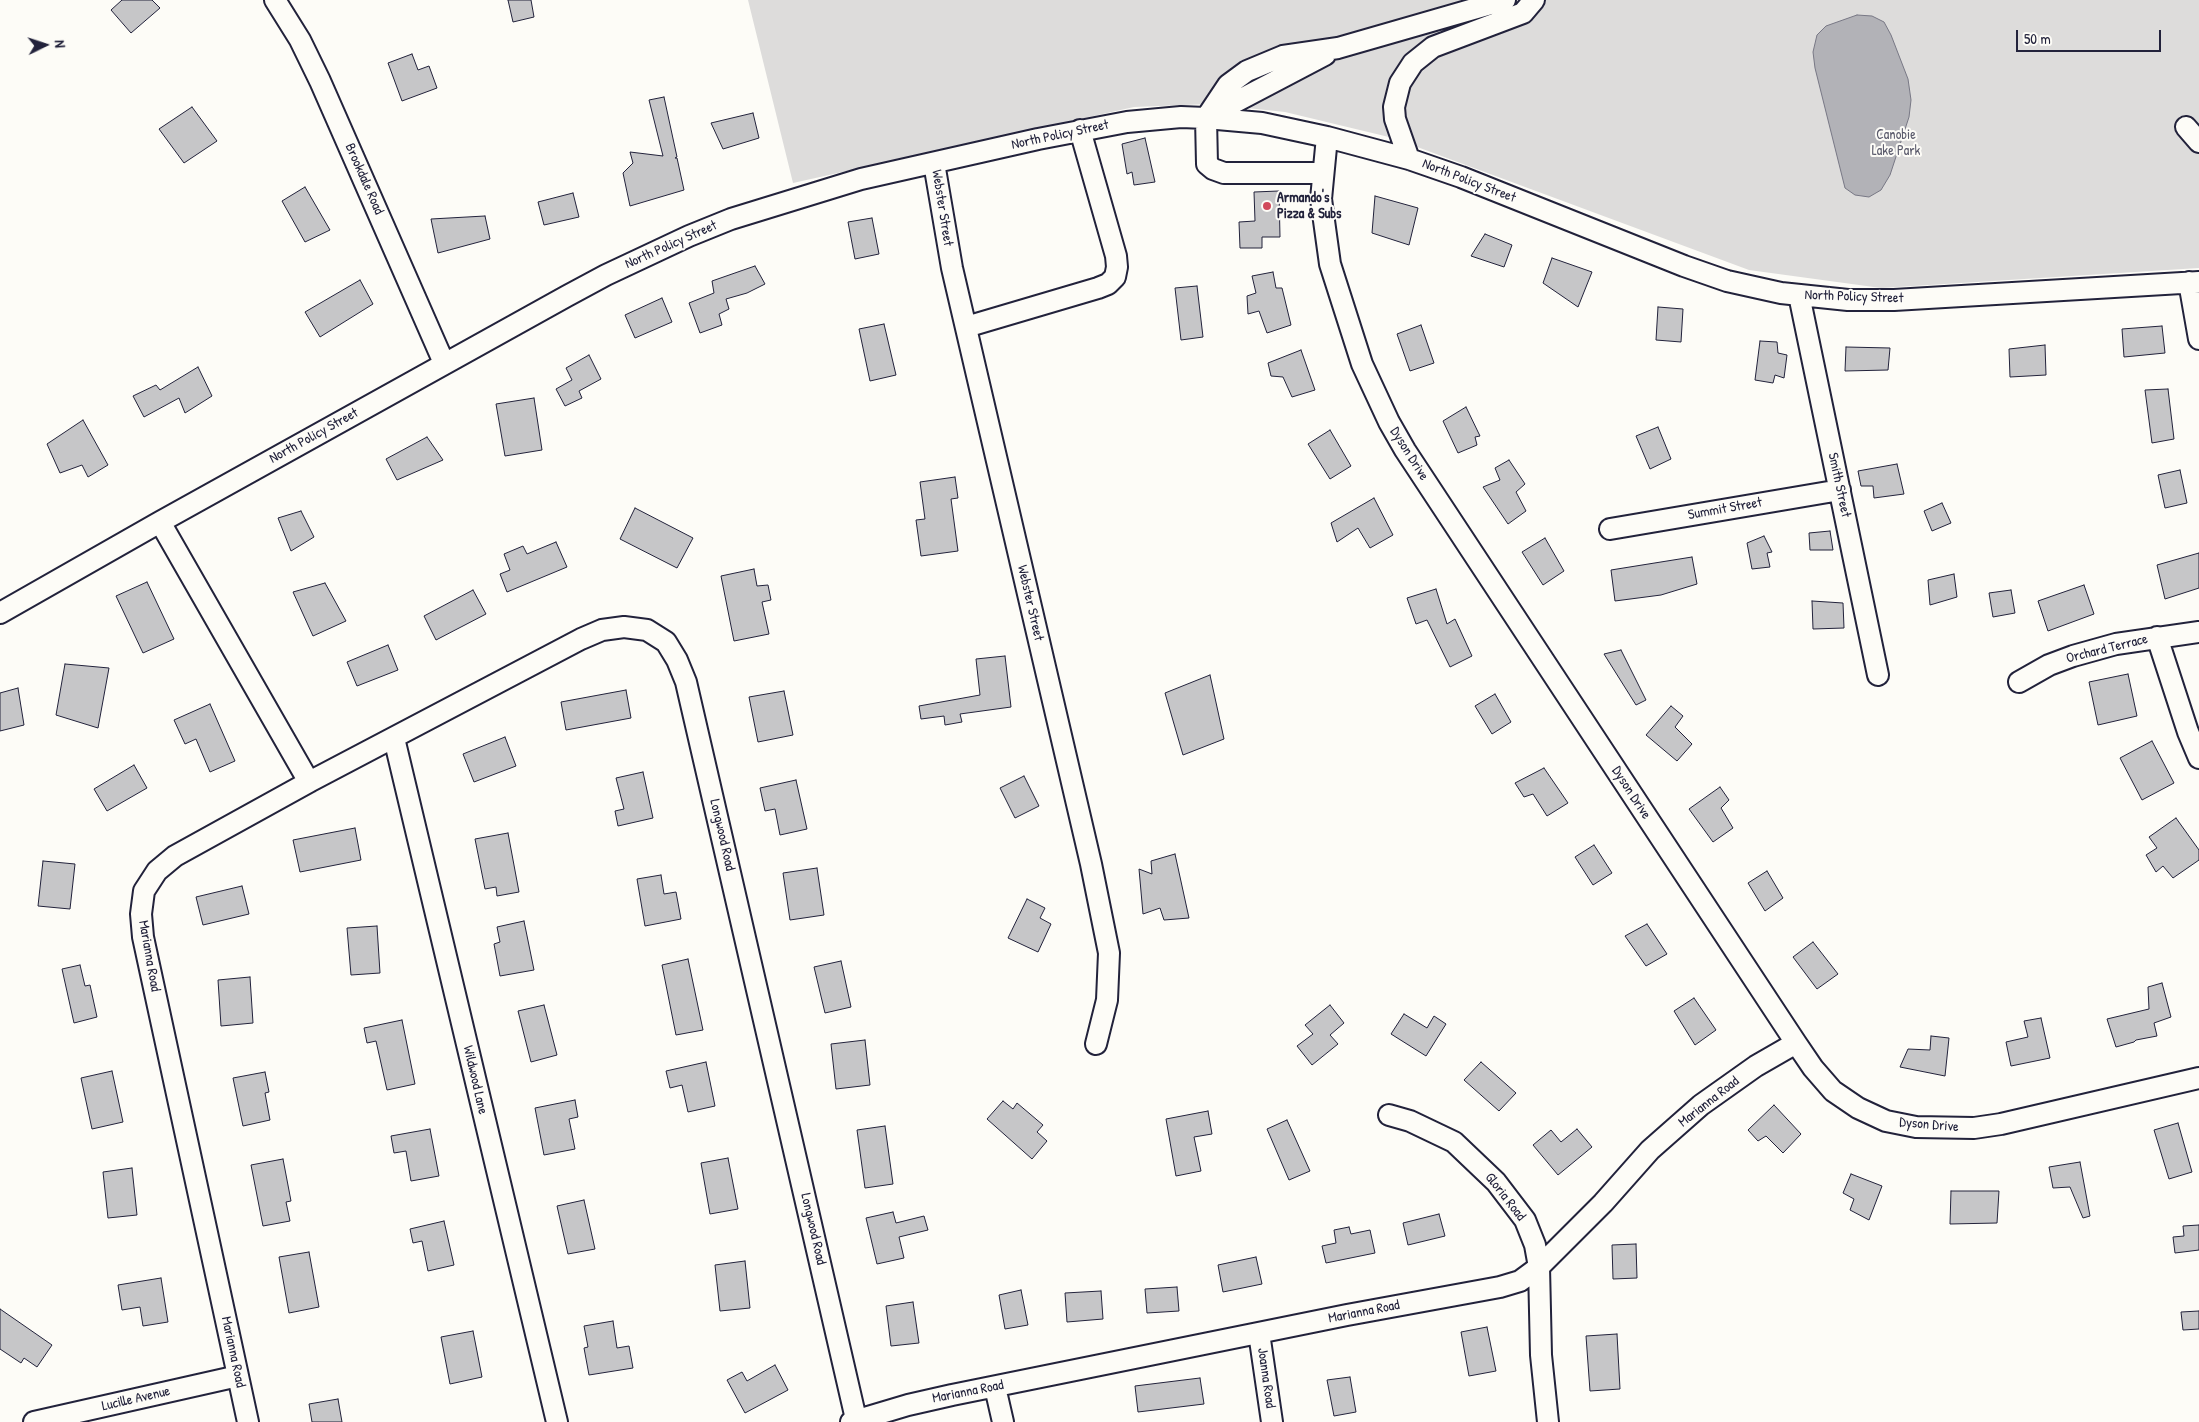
<!DOCTYPE html>
<style>
body{margin:0}
#map{position:relative;width:2199px;height:1422px;overflow:hidden;background:#fdfcf7;font-family:"Patrick Hand",sans-serif}
canvas{display:block}
.north{position:absolute;left:20px;top:20px;width:50px;height:50px;-webkit-text-stroke:4px #fdfcf7;paint-order:stroke;rotate:86deg;font-size:14px;font-weight:700;line-height:20px;text-align:center;color:#22223b}
.north::after{content:'';display:block;margin:auto;width:18px;height:22px;background:#22223b;clip-path:polygon(50% 0,100% 100%,50% 72%,0 100%)}
.scale{position:absolute;left:2016px;top:30px;width:145px;height:22px;box-sizing:border-box;border:2px solid #22223b;border-top:0;padding-left:6px;font-size:15px;line-height:18px;white-space:nowrap;color:#22223b;-webkit-text-stroke:4px #fdfcf7;paint-order:stroke}
</style>
<div id="map">
<canvas width="2199" height="1422"></canvas>
<div class="north">N</div>
<div class="scale">50 m</div>
</div>
<script>
const ctx = document.querySelector('canvas').getContext('2d');
ctx.lineJoin = 'round';
function paint(path, color) { ctx.fillStyle = color; ctx.fill(path, 'evenodd'); }
const shape = rows => new Path2D(rows.map(r => 'M' + r).join(''));
function strokePath(path, color, width, dash) { ctx.strokeStyle = color; ctx.lineWidth = width; ctx.lineCap = dash ? 'butt' : 'round'; ctx.setLineDash(dash || []); ctx.stroke(path); }
function label(font, color, halo, rows, align = 'center') {
  ctx.font = font + ' "Patrick Hand",sans-serif'; ctx.lineWidth = 4; ctx.setLineDash([]); ctx.textBaseline = 'middle'; ctx.strokeStyle = halo; ctx.fillStyle = color; for (const [text, x, y, turn = 0] of rows) {
    ctx.save(); ctx.translate(x, y); ctx.rotate((+turn || 0) * Math.PI / 180); ctx.textAlign = isNaN(turn) ? turn : align; if (halo) ctx.strokeText(text, 0, 0); ctx.fillText(text, 0, 0); ctx.restore();
  }
}
const green = shape([
 [748,0,2199,0,2199,268,1881,288,1749,270,1393,138,1285,112,1209,104,1134,107,793,183]
]);
const water = shape([
 [1857,15,1872,16,1884,22,1891,35,1908,79,1911,100,1909,117,1890,175,1881,190,1869,197,1855,195,1845,188,1815,68,1813,52,1817,35,1826,26,1857,15]
]);
const building = shape([
 [122,0,152,0,160,8,131,33,111,10,122,0],
 [508,0,531,0,534,17,513,22,508,0],
 [412,54,418,70,429,66,437,88,402,101,388,63,412,54],
 [664,97,677,157,675,158,677,158,684,190,630,206,623,173,633,163,630,152,663,156,649,100,664,97],
 [192,107,217,141,184,163,159,129,192,107],
 [753,113,759,138,723,149,711,123,753,113],
 [1145,138,1155,182,1134,185,1132,172,1127,174,1122,144,1145,138],
 [305,187,330,230,305,242,282,201,305,187],
 [1279,191,1280,237,1262,237,1262,248,1240,248,1239,222,1255,221,1254,192,1279,191],
 [573,193,579,217,544,225,538,202,573,193],
 [1375,196,1418,208,1409,245,1372,233,1375,196],
 [485,216,490,239,438,253,431,219,485,216],
 [872,218,879,254,855,259,848,222,872,218],
 [1485,234,1512,245,1504,267,1471,256,1485,234],
 [1552,258,1592,272,1578,307,1543,283,1552,258],
 [755,266,765,284,747,293,726,299,729,309,719,314,722,325,700,333,689,303,714,293,712,281,755,266],
 [1273,272,1276,288,1282,288,1291,325,1267,333,1259,311,1248,314,1247,296,1256,293,1252,276,1273,272],
 [360,280,373,304,320,337,305,312,360,280],
 [1197,286,1203,337,1181,340,1175,288,1197,286],
 [662,298,672,322,635,338,625,315,662,298],
 [1658,307,1683,309,1681,342,1656,340,1658,307],
 [884,324,896,375,870,381,859,329,884,324],
 [1421,325,1434,363,1410,371,1397,334,1421,325],
 [2162,326,2165,353,2124,357,2122,329,2162,326],
 [1760,341,1777,342,1778,353,1787,355,1784,378,1775,375,1773,383,1755,380,1760,341],
 [2045,345,2046,375,2010,377,2009,349,2045,345],
 [1846,347,1890,348,1888,370,1845,371,1846,347],
 [1301,350,1315,390,1292,397,1283,377,1271,376,1268,363,1301,350],
 [589,355,601,379,579,391,582,398,565,406,556,389,572,380,566,368,589,355],
 [198,367,212,396,185,413,179,398,144,417,133,396,156,385,160,390,198,367],
 [2168,389,2174,439,2152,443,2145,390,2168,389],
 [534,398,542,450,505,456,496,404,534,398],
 [1466,407,1480,436,1475,437,1477,445,1458,453,1443,421,1466,407],
 [83,420,108,465,88,477,82,465,60,473,47,444,83,420],
 [1658,427,1671,459,1650,469,1636,436,1658,427],
 [1330,430,1351,466,1330,479,1308,444,1330,430],
 [427,437,443,460,397,480,386,459,427,437],
 [1509,460,1525,484,1516,492,1526,511,1508,524,1483,487,1500,480,1495,468,1509,460],
 [1897,464,1904,494,1874,498,1873,486,1861,486,1858,471,1897,464],
 [2180,470,2187,503,2165,508,2158,475,2180,470],
 [955,477,958,498,951,499,958,551,921,556,916,520,925,519,920,482,955,477],
 [1374,498,1393,535,1370,548,1358,528,1337,542,1331,523,1374,498],
 [1942,503,1951,523,1932,531,1924,511,1942,503],
 [635,508,693,538,677,568,620,539,635,508],
 [301,511,314,537,291,551,278,518,301,511],
 [1830,531,1833,550,1810,550,1809,533,1830,531],
 [1764,536,1772,552,1767,553,1770,567,1752,569,1747,543,1764,536],
 [1545,538,1564,571,1543,585,1522,552,1545,538],
 [556,542,567,567,507,592,500,574,510,570,504,554,523,546,527,554,556,542],
 [2199,553,2199,588,2165,599,2157,565,2199,553],
 [1692,557,1697,584,1661,595,1615,601,1611,570,1692,557],
 [754,569,757,586,768,585,771,600,762,602,769,634,734,641,721,576,754,569],
 [1954,574,1957,597,1930,605,1928,580,1954,574],
 [147,582,174,639,143,653,116,596,147,582],
 [325,583,346,621,313,636,293,592,325,583],
 [2084,585,2094,614,2048,631,2038,601,2084,585],
 [1436,589,1447,624,1455,619,1472,656,1450,667,1427,620,1416,624,1407,598,1436,589],
 [473,590,486,614,436,640,424,616,473,590],
 [2011,590,2015,613,1993,617,1989,593,2011,590],
 [1812,601,1843,603,1844,628,1813,629,1812,601],
 [388,645,398,670,357,686,347,662,388,645],
 [1621,650,1646,700,1636,705,1604,654,1621,650],
 [1005,656,1011,707,960,714,962,722,945,725,944,716,921,719,919,706,980,695,976,659,1005,656],
 [65,664,109,668,98,728,56,715,65,664],
 [2128,674,2137,716,2098,725,2089,682,2128,674],
 [1210,675,1224,739,1183,755,1165,693,1210,675],
 [18,688,24,725,0,731,0,693,18,688],
 [626,690,631,718,566,730,561,702,626,690],
 [784,691,793,735,758,742,749,697,784,691],
 [1495,694,1511,722,1492,734,1475,706,1495,694],
 [210,704,235,761,210,772,196,739,185,744,174,720,210,704],
 [1671,706,1683,716,1675,727,1692,744,1677,761,1646,735,1671,706],
 [505,737,516,766,474,782,463,754,505,737],
 [2152,741,2174,783,2142,800,2120,758,2152,741],
 [134,765,147,788,107,811,94,789,134,765],
 [1544,768,1568,803,1547,816,1533,794,1524,797,1515,783,1544,768],
 [643,772,653,818,618,826,615,811,624,809,616,778,643,772],
 [1024,776,1039,806,1015,818,1000,788,1024,776],
 [796,780,807,829,780,835,775,809,765,811,760,788,796,780],
 [1720,787,1729,800,1721,808,1733,828,1713,842,1689,809,1720,787],
 [2176,818,2199,850,2199,860,2173,878,2163,866,2156,872,2146,855,2157,848,2149,837,2176,818],
 [355,828,361,860,300,872,293,840,355,828],
 [508,833,519,892,497,896,496,887,485,889,475,839,508,833],
 [1594,845,1612,873,1593,885,1575,857,1594,845],
 [1175,854,1189,918,1164,920,1160,908,1143,914,1139,869,1152,874,1151,861,1175,854],
 [43,861,75,864,70,909,38,906,43,861],
 [817,868,824,915,790,920,783,873,817,868],
 [1767,871,1783,898,1765,911,1748,883,1767,871],
 [661,875,664,894,676,892,681,919,645,926,637,879,661,875],
 [242,886,249,914,203,925,196,897,242,886],
 [1027,899,1045,908,1040,918,1051,924,1038,952,1008,938,1027,899],
 [524,921,534,970,500,976,494,944,500,942,497,927,524,921],
 [1647,924,1667,954,1646,966,1625,936,1647,924],
 [377,926,380,973,351,975,347,928,377,926],
 [1813,942,1838,974,1817,989,1793,957,1813,942],
 [688,959,703,1030,676,1035,662,965,688,959],
 [841,961,851,1007,825,1013,814,967,841,961],
 [80,965,85,986,90,985,97,1017,74,1023,62,969,80,965],
 [250,977,253,1023,221,1026,218,980,250,977],
 [2162,983,2171,1017,2154,1023,2157,1036,2136,1040,2134,1042,2116,1047,2107,1019,2149,1009,2148,987,2162,983],
 [1694,998,1716,1030,1695,1045,1674,1011,1694,998],
 [544,1005,557,1055,531,1062,518,1011,544,1005],
 [1330,1005,1344,1023,1330,1035,1338,1044,1312,1065,1297,1046,1313,1034,1305,1025,1330,1005],
 [1404,1014,1427,1028,1434,1016,1446,1024,1426,1056,1391,1034,1404,1014],
 [2041,1018,2050,1058,2011,1066,2006,1042,2028,1037,2024,1021,2041,1018],
 [402,1020,415,1084,387,1090,376,1041,367,1043,364,1028,402,1020],
 [1931,1036,1949,1038,1945,1076,1900,1067,1908,1049,1930,1050,1931,1036],
 [865,1040,870,1085,836,1089,831,1044,865,1040],
 [706,1062,715,1106,688,1112,682,1085,670,1088,666,1071,706,1062],
 [1481,1062,1516,1093,1499,1111,1464,1080,1481,1062],
 [112,1071,123,1122,92,1129,81,1078,112,1071],
 [265,1072,269,1092,265,1093,270,1120,243,1126,233,1078,265,1072],
 [575,1100,578,1117,569,1119,575,1149,544,1155,535,1108,575,1100],
 [1003,1101,1013,1109,1017,1103,1043,1125,1037,1132,1047,1141,1032,1159,987,1119,1003,1101],
 [1774,1105,1801,1134,1783,1153,1766,1136,1758,1141,1748,1130,1774,1105],
 [1208,1111,1212,1134,1194,1137,1201,1171,1176,1176,1166,1119,1208,1111],
 [1287,1120,1310,1171,1289,1180,1267,1129,1287,1120],
 [2178,1123,2192,1172,2169,1179,2154,1130,2178,1123],
 [885,1126,893,1184,865,1188,857,1130,885,1126],
 [430,1129,439,1176,411,1181,406,1151,394,1153,391,1136,430,1129],
 [1577,1129,1592,1147,1558,1175,1533,1145,1551,1130,1561,1142,1577,1129],
 [728,1158,738,1209,710,1214,701,1163,728,1158],
 [283,1159,291,1201,286,1202,290,1221,263,1226,251,1165,283,1159],
 [2080,1162,2090,1216,2083,1218,2070,1187,2053,1188,2049,1167,2080,1162],
 [132,1168,137,1215,108,1218,103,1172,132,1168],
 [1851,1174,1882,1186,1869,1220,1850,1210,1854,1199,1843,1193,1851,1174],
 [1951,1191,1999,1191,1997,1223,1950,1224,1951,1191],
 [584,1200,595,1249,568,1254,557,1206,584,1200],
 [893,1212,896,1223,924,1216,928,1230,899,1237,904,1258,877,1264,866,1218,893,1212],
 [1439,1214,1445,1236,1408,1245,1403,1223,1439,1214],
 [444,1221,454,1265,428,1271,422,1241,413,1243,410,1229,444,1221],
 [2199,1225,2199,1250,2175,1253,2173,1237,2184,1236,2183,1226,2199,1225],
 [1349,1227,1351,1234,1370,1230,1375,1253,1326,1263,1322,1246,1336,1243,1334,1230,1349,1227],
 [1636,1244,1637,1278,1613,1279,1612,1245,1636,1244],
 [309,1252,319,1307,289,1313,279,1257,309,1252],
 [1256,1257,1262,1284,1223,1292,1218,1265,1256,1257],
 [745,1261,750,1308,720,1311,715,1265,745,1261],
 [161,1278,168,1322,143,1326,140,1307,122,1310,118,1285,161,1278],
 [1177,1287,1179,1311,1147,1313,1145,1289,1177,1287],
 [1021,1290,1028,1325,1005,1329,999,1295,1021,1290],
 [1101,1291,1103,1319,1067,1322,1065,1293,1101,1291],
 [913,1302,919,1343,891,1346,886,1306,913,1302],
 [0,1309,52,1345,37,1367,24,1358,21,1363,0,1349,0,1309],
 [2199,1311,2199,1329,2183,1330,2181,1312,2199,1311],
 [613,1321,617,1348,629,1346,633,1368,589,1375,584,1348,588,1347,584,1326,613,1321],
 [1487,1327,1496,1371,1469,1376,1461,1332,1487,1327],
 [473,1331,482,1377,450,1384,441,1337,473,1331],
 [1617,1334,1620,1389,1590,1391,1586,1336,1617,1334],
 [775,1365,788,1390,745,1413,727,1380,742,1372,747,1381,775,1365],
 [1350,1377,1356,1412,1334,1416,1327,1380,1350,1377],
 [1200,1378,1204,1404,1138,1412,1135,1386,1200,1378],
 [338,1399,342,1422,312,1422,309,1404,338,1399]
]);
const minor = shape([
 [275,0,300,40,320,81,444,363],
 [1207,117,1325,55],
 [2186,127,2199,142],
 [1327,137,1321,199,1330,264,1362,364,1389,422,1405,450,1796,1043,1813,1068,1833,1091,1858,1108,1886,1121,1916,1127,1974,1128,2001,1124,2199,1078],
 [1409,159,1395,119,1394,107,1400,83,1413,63,1433,47,1523,13,1534,0],
 [934,163,952,268,1091,864,1109,953,1107,1000,1096,1044],
 [1322,173,1224,173,1213,169,1207,164,1206,118,1228,85,1247,71,1283,56,1338,48,1505,0],
 [2189,282,2199,339],
 [1799,295,1878,675],
 [966,327,1098,288,1108,284,1115,277,1117,267,1116,256,1080,130],
 [160,522,309,782,175,856,157,871,144,891,141,914,143,937,248,1422],
 [1610,529,1840,490],
 [0,613,160,522,567,296,606,275,689,236,731,219,861,179,1038,139,1127,122,1181,117,1206,118,1262,123,1327,137,1409,159,1461,177,1684,266,1727,281,1781,293,1848,300,1894,300,2199,282],
 [2157,637,2188,732,2199,758],
 [2019,682,2049,665,2073,656,2116,644,2199,632],
 [394,738,557,1422],
 [309,782,581,639,602,630,624,627,647,630,666,642,677,660,686,682,856,1419],
 [1389,1115,1410,1121,1454,1142,1496,1182,1525,1220,1535,1245,1539,1267,1541,1355,1548,1422],
 [1259,1333,1272,1422],
 [995,1387,1003,1422],
 [34,1422,238,1376],
 [851,1422,908,1405,952,1395,1347,1315,1500,1287,1520,1281,1539,1267,1603,1203,1650,1150,1701,1105,1756,1066,1796,1043]
]);
const markers = [
 [1267,206,5,"#d1495b"]
];
const streetNames = [
 ["North Policy Street",1060,135,-12],
 ["Brookdale Road",364,179,66],
 ["North Policy Street",1469,181,21],
 ["Webster Street",942,208,81],
 ["North Policy Street",671,245,-24],
 ["North Policy Street",1854,297,2],
 ["North Policy Street",314,436,-29],
 ["Dyson Drive",1409,454,58],
 ["Smith Street",1839,485,78],
 ["Summit Street",1725,509,-10],
 ["Webster Street",1030,603,77],
 ["Orchard Terrace",2107,649,-14],
 ["Dyson Drive",1631,793,57],
 ["Longwood Road",722,835,77],
 ["Marianna Road",149,956,80],
 ["Wildwood Lane",475,1080,77],
 ["Marianna Road",1709,1102,-38],
 ["Dyson Drive",1929,1125,5],
 ["Gloria Road",1505,1197,52],
 ["Longwood Road",813,1229,77],
 ["Marianna Road",1364,1312,-11],
 ["Marianna Road",233,1352,78],
 ["Joanna Road",1266,1378,82],
 ["Marianna Road",968,1392,-11],
 ["Lucille Avenue",136,1399,-13]
];
const parkNames = [
 ["Canobie",1896,135],
 ["Lake Park",1896,151]
];
const poiNames = [
 ["Armando's",1277,198],
 ["Pizza & Subs",1277,214]
];
paint(green, '#dddcdb');
paint(water, '#b2b2b7');
strokePath(water, '#787885', 1);
paint(building, '#c6c6c8');
strokePath(building, '#22223b', 1);
strokePath(minor, '#22223b', 24);
strokePath(minor, '#fdfcf7', 20);
for (const [x, y, r, color] of markers) { const dot = new Path2D(); dot.arc(x, y, r, 0, 2 * Math.PI); ctx.fillStyle = color; ctx.fill(dot); strokePath(dot, '#fdfcf7', 2); }
label('14px', '#22223b', '#fdfcf7', streetNames);
label('14px', '#5a5a6b', '#fdfcf7', parkNames);
label('bold 14px', '#22223b', '#fdfcf7', poiNames, 'left');
</script>
